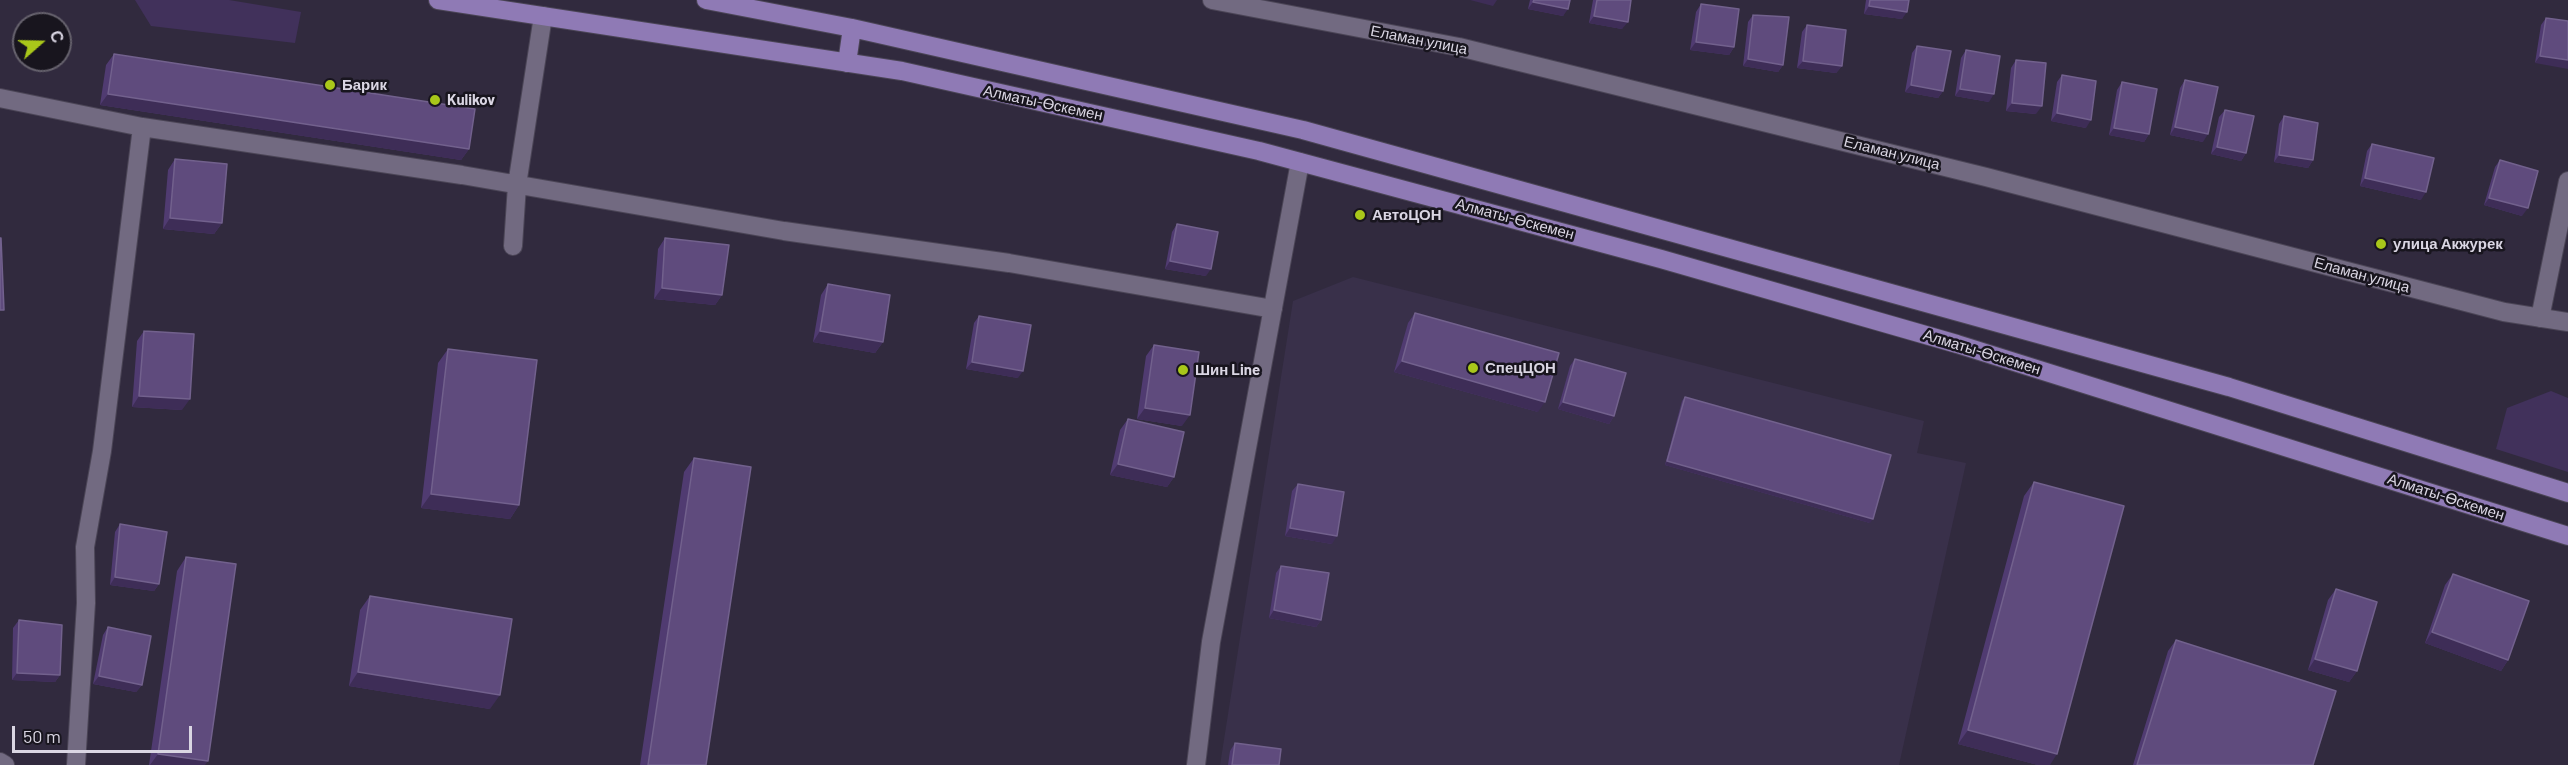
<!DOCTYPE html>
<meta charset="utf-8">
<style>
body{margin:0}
#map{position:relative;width:2568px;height:765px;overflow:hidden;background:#312a3e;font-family:Barlow,sans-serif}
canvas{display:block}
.north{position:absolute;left:12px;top:12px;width:60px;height:60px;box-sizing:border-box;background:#18151e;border:2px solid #66626d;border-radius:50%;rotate:70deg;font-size:16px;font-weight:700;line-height:24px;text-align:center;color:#dad6e3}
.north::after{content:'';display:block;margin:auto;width:21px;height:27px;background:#a9c71a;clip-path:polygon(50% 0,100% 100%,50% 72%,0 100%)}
.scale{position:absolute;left:12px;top:726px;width:180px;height:27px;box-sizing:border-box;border:3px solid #dad6e3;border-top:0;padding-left:8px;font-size:18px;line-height:21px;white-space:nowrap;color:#dad6e3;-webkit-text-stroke:4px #18151e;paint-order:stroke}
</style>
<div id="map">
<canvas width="2568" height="765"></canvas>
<div class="north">С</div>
<div class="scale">50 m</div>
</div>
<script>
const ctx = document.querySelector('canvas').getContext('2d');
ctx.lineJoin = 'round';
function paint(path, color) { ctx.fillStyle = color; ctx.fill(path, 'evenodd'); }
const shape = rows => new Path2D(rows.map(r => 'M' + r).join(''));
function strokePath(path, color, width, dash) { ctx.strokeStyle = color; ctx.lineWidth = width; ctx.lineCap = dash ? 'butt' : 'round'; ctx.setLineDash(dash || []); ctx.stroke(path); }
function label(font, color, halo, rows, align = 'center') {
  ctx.font = font + ' Barlow,sans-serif'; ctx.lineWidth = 5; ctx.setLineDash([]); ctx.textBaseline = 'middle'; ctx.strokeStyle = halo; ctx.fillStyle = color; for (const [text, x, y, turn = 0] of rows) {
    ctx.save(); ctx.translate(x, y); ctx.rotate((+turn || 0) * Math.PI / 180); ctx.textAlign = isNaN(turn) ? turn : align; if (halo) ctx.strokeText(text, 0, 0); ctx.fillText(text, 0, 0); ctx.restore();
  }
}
const built = shape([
 [1353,277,1924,421,1917,453,1966,463,1899,765,1220,765,1293,301]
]);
const green = shape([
 [135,0,229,0,301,12,295,43,151,26],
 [2551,391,2568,398,2568,472,2496,449,2507,408]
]);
const minor = shape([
 [1212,0,1459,47,1986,177,2504,312,2568,322],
 [0,98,142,127,462,175,784,231,1009,263,1273,309],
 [513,246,517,185,543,16],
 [2540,318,2568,181],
 [0,762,5,765],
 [76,765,86,603,85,547,102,451,142,127],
 [1196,765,1211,642,1300,162]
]);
const major = shape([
 [438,0,902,71,1259,151,1661,259,1957,344,2568,536],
 [706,0,852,28,1303,130,2229,387,2568,493],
 [847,63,852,28]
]);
const wall = shape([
 [1530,0,1570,0,1563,16,1528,9],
 [1593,0,1631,0,1622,29,1589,23],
 [1866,0,1909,0,1902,19,1864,14],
 [1701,4,1734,47,1729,55,1690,50,1696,12],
 [1753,15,1783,65,1778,72,1743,66,1748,22],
 [2546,18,2568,21,2535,63,2541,25],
 [1807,25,1842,66,1836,73,1797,68,1802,32],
 [1917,46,1943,91,1938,98,1905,92,1912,53],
 [1966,50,1989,102,1955,96,1961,58],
 [114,54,469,149,461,160,100,105,106,65],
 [2016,60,2036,114,2006,111,2011,68],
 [2062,75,2086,128,2051,121,2057,82],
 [2185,80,2203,142,2170,135,2180,88],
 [2122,82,2149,134,2144,142,2109,135,2117,90],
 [2225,110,2246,153,2241,161,2211,154,2219,117],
 [2284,116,2313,160,2308,168,2274,162,2279,124],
 [2372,144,2421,200,2360,186,2367,151],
 [175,159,222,223,214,234,163,229,168,170],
 [2500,160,2522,216,2484,205,2495,167],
 [1177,224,1206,276,1165,269,1172,232],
 [665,238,722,295,715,305,654,299,658,249],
 [828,284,883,342,875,353,813,342,821,295],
 [1415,313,1538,412,1394,372,1408,323],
 [979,316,1018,378,966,369,974,323],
 [144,331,182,410,132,407,137,341],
 [1154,345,1182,426,1137,419,1146,356],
 [448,349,519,505,510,519,421,508,438,363],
 [1575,359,1614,416,1609,424,1558,409,1570,366],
 [1685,397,1870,523,1665,465,1682,401],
 [1128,419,1174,477,1167,487,1110,475,1120,430],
 [694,458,706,765,640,765,684,472],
 [2034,482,2050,765,2038,765,1958,744,2024,496],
 [1298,484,1332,544,1285,536,1292,491],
 [120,524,159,584,154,591,110,585,115,532],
 [186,557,205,765,149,765,177,571],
 [1281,566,1321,620,1316,627,1269,618,1276,573],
 [2453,574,2508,660,2501,671,2425,643,2445,585],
 [2336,589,2357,671,2349,682,2308,670,2328,600],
 [370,596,490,709,349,686,360,610],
 [19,620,60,675,55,682,12,680,13,628],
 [108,627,142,685,136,692,93,684,103,635],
 [2176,640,2313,765,2133,765,2168,651],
 [1235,743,1279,765,1228,765,1230,751]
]);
const shadedWall = shape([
 [1470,0,1497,0,1493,6],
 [1533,2,1568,9,1563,16,1528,9],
 [1869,6,1907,12,1902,19,1864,14],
 [1594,16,1628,22,1622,29,1589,23],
 [1696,42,1734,47,1729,55,1690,50],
 [2540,56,2568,60,2568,69,2535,63],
 [1748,59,1783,65,1778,72,1743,66],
 [1803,61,1842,66,1836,73,1797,68],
 [1911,85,1943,91,1938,98,1905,92],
 [1960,89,1994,94,1989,102,1955,96],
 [108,94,469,149,461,160,100,105],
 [2012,103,2042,106,2036,114,2006,111],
 [2057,113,2091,120,2086,128,2051,121],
 [2175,127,2208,134,2203,142,2170,135],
 [2114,128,2149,134,2144,142,2109,135],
 [2217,147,2246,153,2241,161,2211,154],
 [2279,155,2313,160,2308,168,2274,162],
 [2365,178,2426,192,2421,200,2360,186],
 [2489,198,2528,208,2522,216,2484,205],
 [170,218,222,223,214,234,163,229],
 [1170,261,1211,269,1206,276,1165,269],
 [662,288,722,295,715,305,654,299],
 [820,331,883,342,875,353,813,342],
 [1402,361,1545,402,1538,412,1394,372],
 [972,362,1023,371,1018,378,966,369],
 [139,396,190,399,182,410,132,407],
 [1563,402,1614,416,1609,424,1558,409],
 [1145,408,1190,415,1182,426,1137,419],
 [1667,461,1873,519,1870,523,1665,465],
 [1118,464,1174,477,1167,487,1110,475],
 [431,494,519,505,510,519,421,508],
 [1290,528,1337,536,1332,544,1285,536],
 [115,577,159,584,154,591,110,585],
 [1274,610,1321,620,1316,627,1269,618],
 [2432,632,2508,660,2501,671,2425,643],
 [2315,659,2357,671,2349,682,2308,670],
 [358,672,500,695,490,709,349,686],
 [17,673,60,675,55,682,12,680],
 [99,676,142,685,136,692,93,684],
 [1968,730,2057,754,2050,765,2038,765,1958,744],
 [158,754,208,761,205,765,150,765]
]);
const building = shape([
 [1534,0,1570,0,1568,9,1533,2,1534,0],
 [1597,0,1631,0,1628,22,1594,16,1597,0],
 [1870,0,1909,0,1907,12,1869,6,1870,0],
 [1701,4,1739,9,1734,47,1696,42,1701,4],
 [1753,15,1789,17,1783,65,1748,59,1753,15],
 [2546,18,2568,21,2568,60,2540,56,2546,18],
 [1807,25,1846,30,1842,66,1803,61,1807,25],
 [1917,46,1951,51,1943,91,1911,85,1917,46],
 [1966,50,2000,56,1994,94,1960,89,1966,50],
 [114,54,475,109,469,149,108,94,114,54],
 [2016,60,2046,63,2042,106,2012,103,2016,60],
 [2062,75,2096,81,2091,120,2057,113,2062,75],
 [2185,80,2218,87,2208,134,2175,127,2185,80],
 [2122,82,2157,89,2149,134,2114,128,2122,82],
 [2225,110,2254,116,2246,153,2217,147,2225,110],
 [2284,116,2318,123,2313,160,2279,155,2284,116],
 [2372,144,2434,158,2426,192,2365,178,2372,144],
 [175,159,227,164,222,223,170,218,175,159],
 [2500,160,2538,171,2528,208,2489,198,2500,160],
 [1177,224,1218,232,1211,269,1170,261,1177,224],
 [0,238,1,238,4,310,0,310,0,238],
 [665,238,729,245,722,295,662,288,665,238],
 [828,284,890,295,883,342,820,331,828,284],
 [1415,313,1559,353,1545,402,1402,361,1415,313],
 [979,316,1031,325,1023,371,972,362,979,316],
 [144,331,194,334,190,399,139,396,144,331],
 [1154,345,1199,352,1190,415,1145,408,1154,345],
 [448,349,537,360,519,505,431,494,448,349],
 [1575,359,1626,373,1614,416,1563,402,1575,359],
 [1685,397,1891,455,1873,519,1667,461,1685,397],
 [1128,419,1184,432,1174,477,1118,464,1128,419],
 [694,458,751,467,706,765,648,765,694,458],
 [2034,482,2124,506,2057,754,1968,730,2034,482],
 [1298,484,1344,492,1337,536,1290,528,1298,484],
 [120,524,167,532,159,584,115,577,120,524],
 [186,557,236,564,208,761,158,754,186,557],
 [1281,566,1329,573,1321,620,1274,610,1281,566],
 [2453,574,2529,601,2508,660,2432,632,2453,574],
 [2336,589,2377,602,2357,671,2315,659,2336,589],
 [370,596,512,619,500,695,358,672,370,596],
 [19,620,62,625,60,675,17,673,19,620],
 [108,627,151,636,142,685,99,676,108,627],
 [2176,640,2336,691,2313,765,2137,765,2176,640],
 [1235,743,1281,749,1279,765,1232,765,1235,743]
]);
const markers = [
 [330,85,6,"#a9c71a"],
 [435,100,6,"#a9c71a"],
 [1360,215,6,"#a9c71a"],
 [2381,244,6,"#a9c71a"],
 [1473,368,6,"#a9c71a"],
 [1183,370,6,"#a9c71a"]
];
const streetNames = [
 ["Еламан улица",1419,40,11],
 ["Алматы-Өскемен",1043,103,12],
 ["Еламан улица",1892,153,14],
 ["Алматы-Өскемен",1515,219,15],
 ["Еламан улица",2362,275,15],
 ["Алматы-Өскемен",1982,352,17],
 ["Алматы-Өскемен",2446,497,18]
];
const poiNames = [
 ["Барик",342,85],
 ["Kulikov",447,100],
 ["АвтоЦОН",1372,215],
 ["улица Акжурек",2393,244],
 ["СпецЦОН",1485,368],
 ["Шин Line",1195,370]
];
paint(built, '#39304a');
paint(green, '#41315b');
strokePath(minor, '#4b4556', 20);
strokePath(major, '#4b4556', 20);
strokePath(minor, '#726a81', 18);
strokePath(major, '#8f7ab5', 18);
paint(wall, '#503b71');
paint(shadedWall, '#3e2d57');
paint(building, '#5f4b7d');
strokePath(building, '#72618d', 1.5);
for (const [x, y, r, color] of markers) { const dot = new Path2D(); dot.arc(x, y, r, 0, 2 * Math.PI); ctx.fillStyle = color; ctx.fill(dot); strokePath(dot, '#18151e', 2); }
label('15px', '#dad6e3', '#18151e', streetNames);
label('bold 15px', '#dad6e3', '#18151e', poiNames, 'left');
</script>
